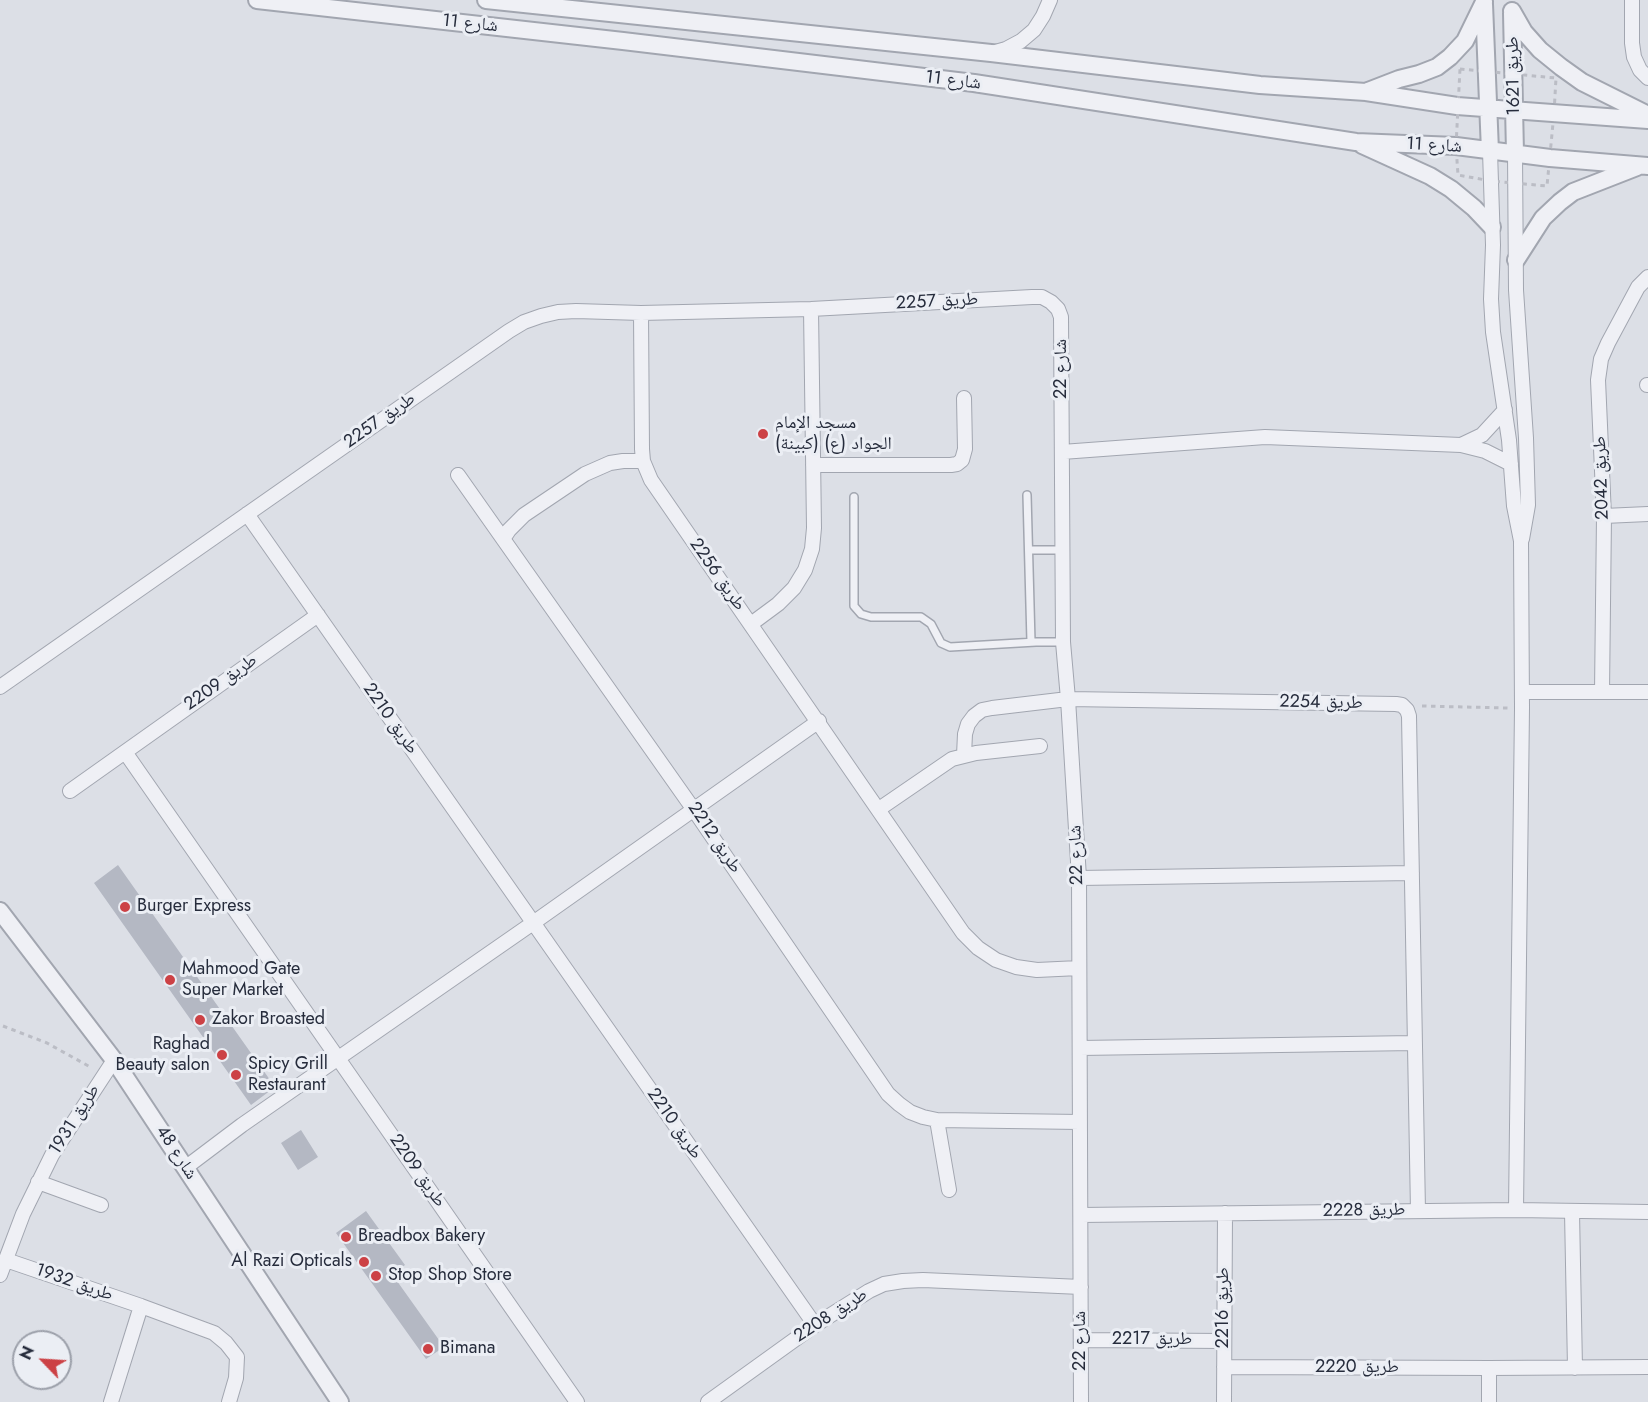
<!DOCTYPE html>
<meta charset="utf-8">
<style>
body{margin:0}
#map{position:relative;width:1648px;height:1402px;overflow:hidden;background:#dcdfe6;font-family:Jost,sans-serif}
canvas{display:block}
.north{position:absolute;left:12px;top:1330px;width:60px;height:60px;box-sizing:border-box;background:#ebeef4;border:2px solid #9ca0aa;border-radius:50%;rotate:295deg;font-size:16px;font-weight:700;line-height:24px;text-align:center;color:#262c3c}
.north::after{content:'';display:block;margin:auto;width:21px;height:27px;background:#cc4145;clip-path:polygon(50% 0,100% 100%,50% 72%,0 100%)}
</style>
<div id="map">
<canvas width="1648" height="1402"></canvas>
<div class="north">N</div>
</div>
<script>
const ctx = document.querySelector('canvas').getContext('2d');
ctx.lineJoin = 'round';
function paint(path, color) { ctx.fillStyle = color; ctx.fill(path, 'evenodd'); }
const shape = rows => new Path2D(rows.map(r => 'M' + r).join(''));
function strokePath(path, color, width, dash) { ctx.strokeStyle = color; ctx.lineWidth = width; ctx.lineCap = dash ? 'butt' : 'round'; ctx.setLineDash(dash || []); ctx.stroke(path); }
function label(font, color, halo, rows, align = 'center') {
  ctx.font = font + ' Jost,"Noto Naskh Arabic",sans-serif'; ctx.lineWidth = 6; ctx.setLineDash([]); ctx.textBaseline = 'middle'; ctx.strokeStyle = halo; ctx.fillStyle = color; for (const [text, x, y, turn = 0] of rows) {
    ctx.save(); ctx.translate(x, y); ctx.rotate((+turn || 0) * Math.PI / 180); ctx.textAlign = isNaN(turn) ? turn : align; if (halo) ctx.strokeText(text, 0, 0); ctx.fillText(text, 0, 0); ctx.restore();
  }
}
const building = shape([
 [118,865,275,1087,251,1105,94,883],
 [301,1130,318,1157,298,1170,281,1143],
 [366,1211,405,1265,392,1274,444,1347,426,1359,336,1233]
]);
const path = shape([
 [1460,69,1556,78,1554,113,1547,186,1491,181,1458,175,1456,146,1460,69],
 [1422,706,1508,708],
 [3,1026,47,1043,92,1068]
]);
const service = shape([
 [1027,495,1031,642],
 [854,497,854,606,861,614,871,617,921,617,931,624,941,643,950,647,1036,642,1063,642],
 [1029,550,1062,550]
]);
const minor = shape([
 [1632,0,1632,43,1634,57,1640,70,1648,78],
 [992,53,1006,49,1021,41,1034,30,1043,16,1050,0],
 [1490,151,1493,245,1491,299,1493,332,1509,440,1514,506,1521,541,1522,708,1516,1210],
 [1515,153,1516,290,1526,438,1528,505,1522,539],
 [641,313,642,449,643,461,651,480,963,933,978,948,996,960,1016,967,1037,970,1079,968],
 [1647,385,1648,385],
 [1461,445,1482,435,1505,410],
 [1062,452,1265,437,1461,445,1485,451,1511,464],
 [813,465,951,465,957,464,962,460,965,449,964,398],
 [458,475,694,810,888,1094,899,1104,910,1112,923,1117,937,1120,1080,1122],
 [247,514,815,1325],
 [1604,516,1648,514],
 [503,539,509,530,524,515,585,474,610,463,623,461,643,461],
 [751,624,778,604,794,588,805,570,812,549,814,528,811,309],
 [0,687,509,331,524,322,541,316,558,312,576,311,641,313,811,309,1032,297,1042,297,1051,302,1058,309,1061,317,1063,642,1068,699,1079,878,1081,1402],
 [1522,692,1648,692],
 [1602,692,1604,516,1598,380,1601,359,1608,343,1638,287,1648,277],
 [125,752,577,1402],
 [964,755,965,734,968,724,974,716,982,710,992,708,1068,699,1396,704,1402,705,1407,710,1409,716,1418,1211],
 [70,791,318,615],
 [879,809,952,759,976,753,1040,746],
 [1079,878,1412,873],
 [1080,1048,1414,1043],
 [937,1120,949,1190],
 [185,1168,242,1125,533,923,819,721],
 [38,1182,101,1205],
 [1572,1212,1575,1368],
 [1081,1215,1516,1210,1648,1212],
 [6,1260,141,1306,214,1333,226,1343,237,1357,236,1378,229,1402],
 [0,1275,23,1214,52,1155,114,1060],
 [1081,1340,1224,1341],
 [1224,1367,1489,1368,1648,1367],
 [111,1402,141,1306],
 [708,1402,815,1325,869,1291,884,1284,903,1281,923,1280,1081,1287],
 [1224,1402,1225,1213],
 [1489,1402,1489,1368]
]);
const tertiary = shape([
 [257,0,623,41,974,83,1356,142,1456,146,1550,158,1648,166],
 [486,0,991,53,1260,85,1366,92,1457,106,1648,120],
 [1484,4,1490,151],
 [1512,11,1524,32,1540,50,1561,67,1582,82,1648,115],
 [1512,13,1515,153],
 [1368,91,1399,79,1419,74,1437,67,1450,57,1465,41,1484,2],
 [1362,145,1430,176,1451,189,1474,208,1492,227],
 [1516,260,1543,218,1560,202,1573,192,1637,167],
 [0,911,114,1060,340,1402]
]);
const markers = [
 [763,434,6,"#cc4145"],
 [125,907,6,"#cc4145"],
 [170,980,6,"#cc4145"],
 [200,1020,6,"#cc4145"],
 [222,1055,6,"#cc4145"],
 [236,1075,6,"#cc4145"],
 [346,1237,6,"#cc4145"],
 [364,1262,6,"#cc4145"],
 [376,1276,6,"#cc4145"],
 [428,1349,6,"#cc4145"]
];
const streetNames = [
 ["شارع 11",470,24,6],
 ["طريق 1621",1514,76,-91],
 ["شارع 11",953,81,7],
 ["شارع 11",1434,146,3],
 ["طريق 2257",937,302,-3],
 ["شارع 22",1062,369,-90],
 ["طريق 2257",380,421,-35],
 ["طريق 2042",1602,478,-92],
 ["طريق 2256",717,575,55],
 ["طريق 2209",221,683,-35],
 ["طريق 2254",1321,703,1],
 ["طريق 2210",390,719,55],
 ["طريق 2212",714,838,56],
 ["شارع 22",1077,855,-92],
 ["طريق 1931",75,1120,-58],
 ["طريق 2210",674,1124,55],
 ["شارع 48",176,1153,57],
 ["طريق 2209",417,1171,55],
 ["طريق 2228",1364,1211,-1],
 ["طريق 1932",74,1283,19],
 ["طريق 2216",1224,1308,-90],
 ["طريق 2208",831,1316,-33],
 ["طريق 2217",1152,1340],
 ["شارع 22",1081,1341,-90],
 ["طريق 2220",1357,1368]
];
const poiNames = [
 ["مسجد الإمام",775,424],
 ["الجواد (ع) (كبينة)",775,445],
 ["Burger Express",137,907],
 ["Mahmood Gate",182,970],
 ["Super Market",182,991],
 ["Zakor Broasted",212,1020],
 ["Raghad",210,1045,"right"],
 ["Beauty salon",210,1066,"right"],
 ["Spicy Grill",248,1065],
 ["Restaurant",248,1086],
 ["Breadbox Bakery",358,1237],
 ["Al Razi Opticals",352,1262,"right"],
 ["Stop Shop Store",388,1276],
 ["Bimana",440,1349]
];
paint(building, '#b4b8c3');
strokePath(service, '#a2a6b0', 10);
strokePath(minor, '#a2a6b0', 16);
strokePath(tertiary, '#a2a6b0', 20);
strokePath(path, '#bbbdc5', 3, [4.5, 4.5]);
strokePath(service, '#eff0f5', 7);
strokePath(minor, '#eff0f5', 14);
strokePath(tertiary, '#eff0f5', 16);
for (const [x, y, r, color] of markers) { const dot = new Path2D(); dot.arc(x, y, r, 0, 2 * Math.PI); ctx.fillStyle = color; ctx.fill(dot); strokePath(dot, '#ebeef4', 2); }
label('18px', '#262c3c', '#ebeef4', streetNames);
label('18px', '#262c3c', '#ebeef4', poiNames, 'left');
</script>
